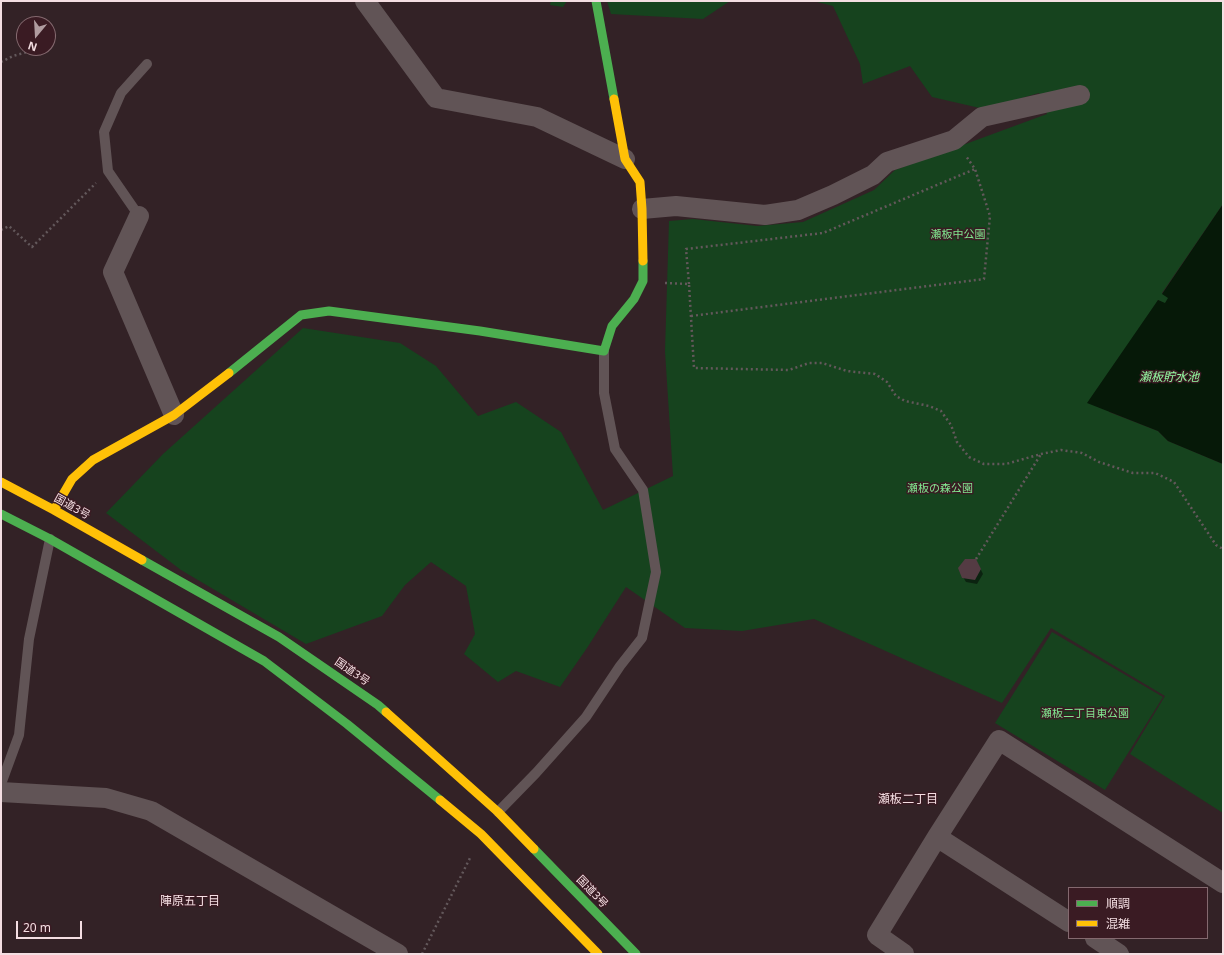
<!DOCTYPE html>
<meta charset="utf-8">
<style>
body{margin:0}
#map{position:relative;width:1224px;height:955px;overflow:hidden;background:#332226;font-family:"Noto Sans","Noto Sans JP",sans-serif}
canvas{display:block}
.frame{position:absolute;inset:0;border:2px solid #f4dee2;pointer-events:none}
.legend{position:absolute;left:1068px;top:887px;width:140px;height:52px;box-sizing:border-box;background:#3a1b23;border:1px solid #84696f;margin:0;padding:5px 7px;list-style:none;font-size:12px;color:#f4dee2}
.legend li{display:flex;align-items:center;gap:8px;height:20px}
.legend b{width:20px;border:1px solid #84696f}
.north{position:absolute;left:16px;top:16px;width:40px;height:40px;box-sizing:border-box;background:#3a1b23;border:1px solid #84696f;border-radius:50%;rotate:198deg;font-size:11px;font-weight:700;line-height:16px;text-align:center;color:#f4dee2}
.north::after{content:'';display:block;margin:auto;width:14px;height:18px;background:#b09ca0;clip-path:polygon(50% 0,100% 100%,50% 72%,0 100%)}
.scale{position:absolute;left:16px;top:921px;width:66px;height:18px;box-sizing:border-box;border:2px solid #f4dee2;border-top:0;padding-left:5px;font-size:12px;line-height:14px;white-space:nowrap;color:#f4dee2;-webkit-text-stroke:3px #3a1b23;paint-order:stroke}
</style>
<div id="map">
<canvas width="1224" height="955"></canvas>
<div class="frame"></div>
<ul class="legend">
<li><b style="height:5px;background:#4caf50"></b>順調</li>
<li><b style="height:5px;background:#ffc107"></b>混雑</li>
</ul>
<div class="north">N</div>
<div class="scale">20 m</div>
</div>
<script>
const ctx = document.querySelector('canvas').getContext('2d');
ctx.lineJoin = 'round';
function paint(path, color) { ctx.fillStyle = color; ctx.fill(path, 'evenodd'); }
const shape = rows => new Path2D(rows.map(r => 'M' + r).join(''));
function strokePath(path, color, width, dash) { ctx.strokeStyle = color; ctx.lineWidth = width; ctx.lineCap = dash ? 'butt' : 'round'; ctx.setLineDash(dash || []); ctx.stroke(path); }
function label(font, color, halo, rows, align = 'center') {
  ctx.font = font + ' "Noto Sans","Noto Sans JP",sans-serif'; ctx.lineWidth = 3; ctx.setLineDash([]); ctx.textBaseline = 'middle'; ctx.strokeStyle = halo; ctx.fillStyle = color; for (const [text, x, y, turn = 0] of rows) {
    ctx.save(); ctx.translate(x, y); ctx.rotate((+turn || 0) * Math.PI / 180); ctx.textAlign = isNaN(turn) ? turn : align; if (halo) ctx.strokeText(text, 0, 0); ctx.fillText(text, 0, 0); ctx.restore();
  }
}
const green = shape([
 [551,1,567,1,563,7,550,5],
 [607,1,730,1,703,19,611,14],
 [813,1,1223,1,1223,204,1162,293,1169,298,1165,304,1158,300,1109,412,1158,431,1168,441,1223,464,1223,813,1130,754,1165,696,1051,628,1002,703,814,619,742,631,685,628,626,587,587,648,560,687,516,671,498,682,464,654,475,634,466,586,431,562,405,585,382,616,306,644,181,570,106,513,163,454,303,328,400,343,436,366,478,416,516,402,561,432,603,510,673,476,665,351,669,221,693,219,757,226,803,222,874,190,895,170,1047,114,1039,93,984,109,932,97,910,66,863,84,860,64,833,6],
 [1052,632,1163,697,1105,790,995,723]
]);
const water = shape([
 [1223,204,1223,464,1168,441,1158,431,1087,403,1158,300,1165,303,1168,298,1162,294]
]);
const shadow = shape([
 [978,564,983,574,977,584,966,582,963,577]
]);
const building = shape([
 [965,559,976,559,981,569,975,580,962,578,958,568]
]);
const path = shape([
 [1,62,13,56,41,48],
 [1,230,9,226,32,247,96,183],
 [665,283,689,284,694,368,789,370,809,363,822,363,847,371,875,374,887,382,896,396,905,401,929,406,941,411,951,425,957,442,969,457,984,464,1006,464,1041,454,1061,450,1082,453,1099,462,1133,473,1155,473,1174,482,1216,545,1223,549],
 [689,284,686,249,823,233,975,169],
 [691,316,984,279,990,216,975,169,966,156],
 [976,559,1041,454],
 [422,954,471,856]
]);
const lane = shape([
 [139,216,108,171,104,132,121,93,147,64],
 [1,784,19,735,29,639,50,539],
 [498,812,536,773,586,717,620,666,642,638,656,572,643,490,615,449,604,393,604,351]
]);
const street = shape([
 [365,1,436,98,537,117,625,159],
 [642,209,676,206,765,215,798,210,833,195,873,175,887,162,954,140,982,117,1080,95],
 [139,216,113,272,174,415],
 [1,792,106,798,151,811,398,954],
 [937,837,1069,922],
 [1095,938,1119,954],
 [904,954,877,935,937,837,999,740,1223,883]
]);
const fast = shape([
 [596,1,614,99],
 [229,373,301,315,329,311,480,331,604,351,612,326,634,299,643,281,643,261],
 [1,514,50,539,264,661,347,724,440,800],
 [142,560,279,637,378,705,386,712],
 [534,849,636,954]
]);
const slow = shape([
 [614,99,625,159,640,182,642,209,643,261],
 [1,482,54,510,142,560],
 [54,510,72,479,93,460,174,415,229,373],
 [386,712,498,812,534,849],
 [440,800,481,834,598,954]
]);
const parkNames = [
 ["瀬板中公園",958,235],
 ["瀬板の森公園",940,489],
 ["瀬板二丁目東公園",1085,714]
];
const streetNames = [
 ["国道3号",72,507,29],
 ["国道3号",352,672,34],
 ["国道3号",592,892,46]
];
const waterNames = [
 ["瀬板貯水池",1169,378]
];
const neighbourhoodNames = [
 ["瀬板二丁目",908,800],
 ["陣原五丁目",190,902]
];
paint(green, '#16431e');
paint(water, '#061908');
paint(shadow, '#0007');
paint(building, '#543b43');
strokePath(path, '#63585b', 2.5, [2, 3]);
strokePath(lane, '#615456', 10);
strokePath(street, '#615456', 20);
strokePath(fast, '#4caf50', 9);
strokePath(slow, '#ffc107', 9);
label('11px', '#80e68f', '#3a1b23', parkNames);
label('11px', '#f4dee2', '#3a1b23', streetNames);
label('italic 12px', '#93f9a1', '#3a1b23', waterNames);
label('12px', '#f4dee2', '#3a1b23', neighbourhoodNames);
</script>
